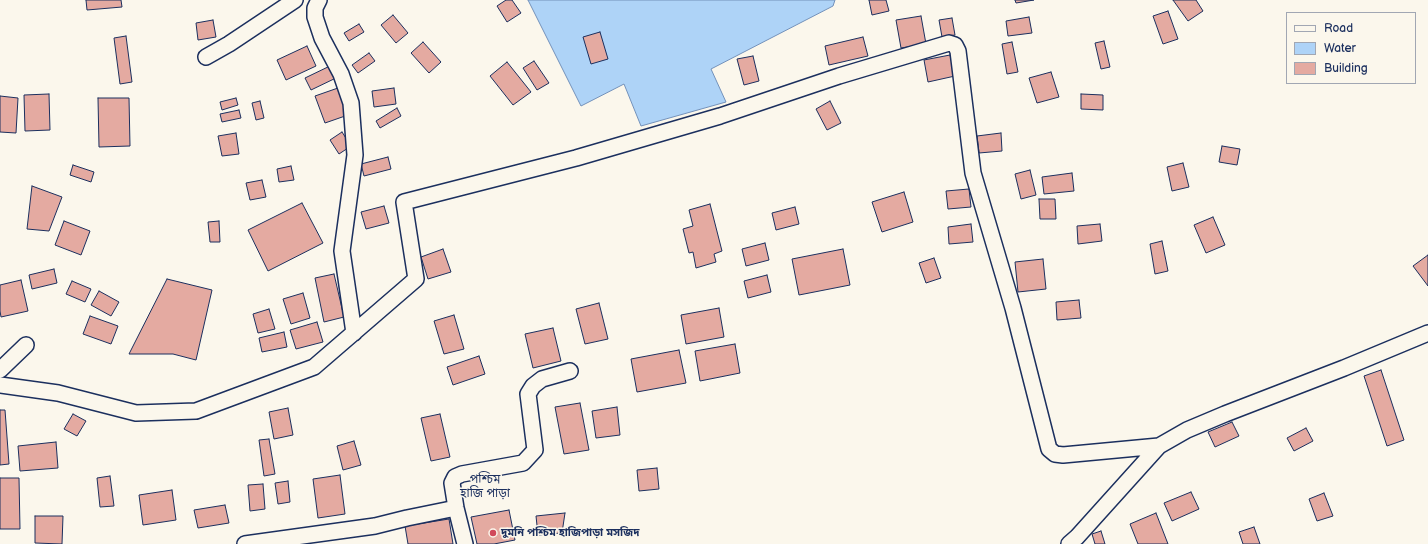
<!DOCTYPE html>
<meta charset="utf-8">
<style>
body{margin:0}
#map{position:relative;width:1428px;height:544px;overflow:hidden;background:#fbf7ec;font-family:"Balsamiq Sans",sans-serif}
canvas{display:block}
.legend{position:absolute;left:1286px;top:12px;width:130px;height:72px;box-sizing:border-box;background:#fbf7ec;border:1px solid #a1a7b3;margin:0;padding:5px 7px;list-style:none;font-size:12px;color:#1b2f5e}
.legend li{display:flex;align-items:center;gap:8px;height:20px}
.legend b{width:20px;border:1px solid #a1a7b3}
</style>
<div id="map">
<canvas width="1428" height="544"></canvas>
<ul class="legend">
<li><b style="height:5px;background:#fbf7ec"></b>Road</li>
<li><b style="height:11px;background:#aed3f7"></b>Water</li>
<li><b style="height:11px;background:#e4aaa1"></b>Building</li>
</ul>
</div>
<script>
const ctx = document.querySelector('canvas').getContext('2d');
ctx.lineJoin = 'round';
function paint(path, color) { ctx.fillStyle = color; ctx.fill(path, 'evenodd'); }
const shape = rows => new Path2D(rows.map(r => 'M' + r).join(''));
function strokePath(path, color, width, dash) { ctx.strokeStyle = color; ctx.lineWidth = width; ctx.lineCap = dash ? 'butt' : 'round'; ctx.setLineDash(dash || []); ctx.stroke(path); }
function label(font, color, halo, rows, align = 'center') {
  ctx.font = font + ' "Balsamiq Sans","Noto Sans Bengali",sans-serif'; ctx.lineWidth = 3; ctx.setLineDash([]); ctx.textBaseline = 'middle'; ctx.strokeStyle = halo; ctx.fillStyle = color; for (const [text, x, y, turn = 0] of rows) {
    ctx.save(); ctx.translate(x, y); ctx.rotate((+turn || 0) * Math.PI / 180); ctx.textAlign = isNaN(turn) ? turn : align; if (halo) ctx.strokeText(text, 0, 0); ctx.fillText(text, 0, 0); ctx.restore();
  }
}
const water = shape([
 [528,0,835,0,833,6,711,69,726,102,641,126,624,84,581,106,528,0]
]);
const building = shape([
 [86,0,121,0,122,7,87,10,86,0],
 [506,0,512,0,521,13,507,22,497,6,506,0],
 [869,0,886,0,889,11,872,15,869,0],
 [1015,0,1034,0,1016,3,1015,0],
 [1173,0,1196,0,1203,11,1188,21,1173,0],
 [1168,11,1178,39,1163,44,1153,16,1168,11],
 [393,15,408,33,396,43,381,25,393,15],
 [921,16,926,44,901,48,896,20,921,16],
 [1029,17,1032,33,1008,36,1006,21,1029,17],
 [952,18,955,35,942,37,939,20,952,18],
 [213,20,216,37,198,40,196,23,213,20],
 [359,24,364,32,349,41,344,33,359,24],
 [600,32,608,59,591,64,583,37,600,32],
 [126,36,132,82,120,84,114,38,126,36],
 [863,37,868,56,829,65,825,46,863,37],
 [1104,41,1110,67,1101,69,1095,43,1104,41],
 [423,42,441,62,429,73,411,53,423,42],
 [1012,42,1018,72,1007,74,1002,44,1012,42],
 [307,46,316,66,286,80,277,60,307,46],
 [369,53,375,61,358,73,352,65,369,53],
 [950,55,955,76,928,82,924,60,950,55],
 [753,56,759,81,744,85,737,59,753,56],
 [534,61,549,83,537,90,523,68,534,61],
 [507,62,531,92,513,105,490,76,507,62],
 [332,65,338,77,311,90,305,78,332,65],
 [1051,72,1059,97,1037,103,1029,78,1051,72],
 [338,88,348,115,325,123,315,96,338,88],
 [394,88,396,104,374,107,372,91,394,88],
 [49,94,50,130,25,131,24,95,49,94],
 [1081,94,1103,95,1103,110,1081,109,1081,94],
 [0,96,18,98,16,133,0,132,0,96],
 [98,98,129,98,130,146,99,147,98,98],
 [236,98,238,105,222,110,220,102,236,98],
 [260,101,264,118,256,120,252,103,260,101],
 [830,101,841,123,827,130,816,109,830,101],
 [397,108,401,116,380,128,376,121,397,108],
 [239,110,241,118,222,122,220,114,239,110],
 [342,132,351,146,339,154,330,140,342,132],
 [236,133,239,154,222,156,218,136,236,133],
 [1001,133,1002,151,979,153,977,136,1001,133],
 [1222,146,1240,149,1237,165,1219,162,1222,146],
 [388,157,391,169,364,176,361,164,388,157],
 [1183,163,1189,187,1172,191,1167,167,1183,163],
 [73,165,94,172,91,182,70,175,73,165],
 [291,166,294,180,279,182,277,169,291,166],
 [1030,170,1036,195,1021,199,1015,174,1030,170],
 [1072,173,1074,191,1044,194,1042,177,1072,173],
 [262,180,266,197,250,200,246,183,262,180],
 [32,186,62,197,49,231,27,229,32,186],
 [969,189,971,207,948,209,946,191,969,189],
 [904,192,913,222,882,232,872,202,904,192],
 [1039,199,1055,199,1056,219,1040,219,1039,199],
 [302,203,323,243,268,271,248,230,302,203],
 [710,204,722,251,714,254,716,262,696,268,693,252,689,253,683,229,693,226,689,210,710,204],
 [384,206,389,223,366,229,361,212,384,206],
 [795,207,799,224,776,230,772,213,795,207],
 [1213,217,1225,245,1206,253,1194,225,1213,217],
 [64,221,90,231,81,255,55,245,64,221],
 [219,221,220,242,210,242,208,222,219,221],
 [971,224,973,242,949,244,948,227,971,224],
 [1100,224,1102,241,1078,244,1077,226,1100,224],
 [1162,241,1168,271,1155,274,1150,244,1162,241],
 [765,243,769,260,746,266,742,249,765,243],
 [443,249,451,272,428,279,421,257,443,249],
 [843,249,850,285,799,295,792,259,843,249],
 [1428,255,1428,286,1413,266,1428,255],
 [934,258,941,278,926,283,919,263,934,258],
 [1043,259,1046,289,1018,292,1015,262,1043,259],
 [54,269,57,283,32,289,29,275,54,269],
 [334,274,344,317,324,322,315,278,334,274],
 [767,275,771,292,748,298,744,281,767,275],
 [167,279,212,290,196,360,173,354,129,354,167,279],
 [21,280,28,311,1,317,0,311,0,285,21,280],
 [72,281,91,289,85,302,66,294,72,281],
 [99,291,119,302,111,316,91,305,99,291],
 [303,293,310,318,291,324,283,299,303,293],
 [1079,300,1081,318,1057,320,1056,302,1079,300],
 [599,303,608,339,585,344,576,309,599,303],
 [719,308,724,337,686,344,681,315,719,308],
 [269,309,275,329,258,333,253,314,269,309],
 [454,315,464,349,444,354,434,321,454,315],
 [90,316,118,326,111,344,83,334,90,316],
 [317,322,323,342,296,349,290,330,317,322],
 [553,328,561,361,533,368,525,334,553,328],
 [284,332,287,347,262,352,259,338,284,332],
 [735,344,740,373,700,381,695,351,735,344],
 [679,350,686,383,637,392,631,359,679,350],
 [479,356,485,374,453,385,447,367,479,356],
 [1381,370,1404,440,1387,446,1364,376,1381,370],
 [580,403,589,450,564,454,555,407,580,403],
 [617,407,620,435,596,438,592,411,617,407],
 [288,408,293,435,274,439,269,412,288,408],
 [0,410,5,410,9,464,0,465,0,410],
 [73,414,86,421,77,436,64,429,73,414],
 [440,414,450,457,431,461,421,418,440,414],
 [1232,422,1239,436,1215,447,1208,432,1232,422],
 [1306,428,1313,441,1294,451,1287,438,1306,428],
 [269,439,275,474,264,476,259,440,269,439],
 [354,441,361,465,343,470,337,446,354,441],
 [56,442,58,468,20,471,18,446,56,442],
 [657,468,659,489,639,491,637,470,657,468],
 [340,475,345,514,318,518,313,479,340,475],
 [110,476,114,506,100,507,97,478,110,476],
 [0,478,19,478,20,529,0,529,0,478],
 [288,481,290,502,278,504,275,483,288,481],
 [263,484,265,509,250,511,248,485,263,484],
 [172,490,176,520,143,525,139,495,172,490],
 [1191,492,1199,509,1172,521,1164,503,1191,492],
 [1324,493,1333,516,1317,521,1309,499,1324,493],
 [225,505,229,523,198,528,194,510,225,505],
 [509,510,515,540,494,544,477,544,471,517,509,510],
 [565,513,562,533,538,535,536,516,565,513],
 [1156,513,1168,544,1138,544,1130,524,1156,513],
 [35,516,63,516,62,544,35,543,35,516],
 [449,519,453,544,408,544,405,526,449,519],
 [1254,527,1260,544,1243,544,1239,532,1254,527],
 [1101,531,1105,544,1095,544,1092,534,1101,531]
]);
const street = shape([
 [319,0,315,8,315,17,322,38,341,74,351,103,355,155,342,251,354,333],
 [206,57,229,44,295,0],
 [0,370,26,345],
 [0,385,58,393,136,413,196,411,314,367,416,279,404,202,576,158,720,116,839,76,949,43,955,45,958,51,973,173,1013,308,1049,449,1055,454,1063,455,1159,446],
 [245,544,375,526,407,518,456,508],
 [465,544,456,508,452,483,455,477,462,474,523,463,535,450,528,394,533,386,542,379,570,371],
 [1069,544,1077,537,1159,446,1187,430,1225,414,1344,368,1428,333]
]);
const markers = [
 [493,533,4,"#d1495b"]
];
const poiNames = [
 ["দুমনি পশ্চিম হাজিপাড়া মসজিদ",501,533]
];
const neighbourhoodNames = [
 ["পশ্চিম",485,480],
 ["হাজি পাড়া",485,494]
];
paint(water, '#aed3f7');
strokePath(water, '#7391ba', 1);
paint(building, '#e4aaa1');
strokePath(building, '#1b2f5e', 1);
strokePath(street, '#1b2f5e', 18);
strokePath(street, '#fbf7ec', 15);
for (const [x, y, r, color] of markers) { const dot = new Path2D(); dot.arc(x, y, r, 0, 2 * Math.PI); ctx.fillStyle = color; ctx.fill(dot); strokePath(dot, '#fbf7ec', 1.5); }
label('bold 11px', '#1b2f5e', '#fbf7ec', poiNames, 'left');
label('12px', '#1b2f5e', '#fbf7ec', neighbourhoodNames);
</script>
